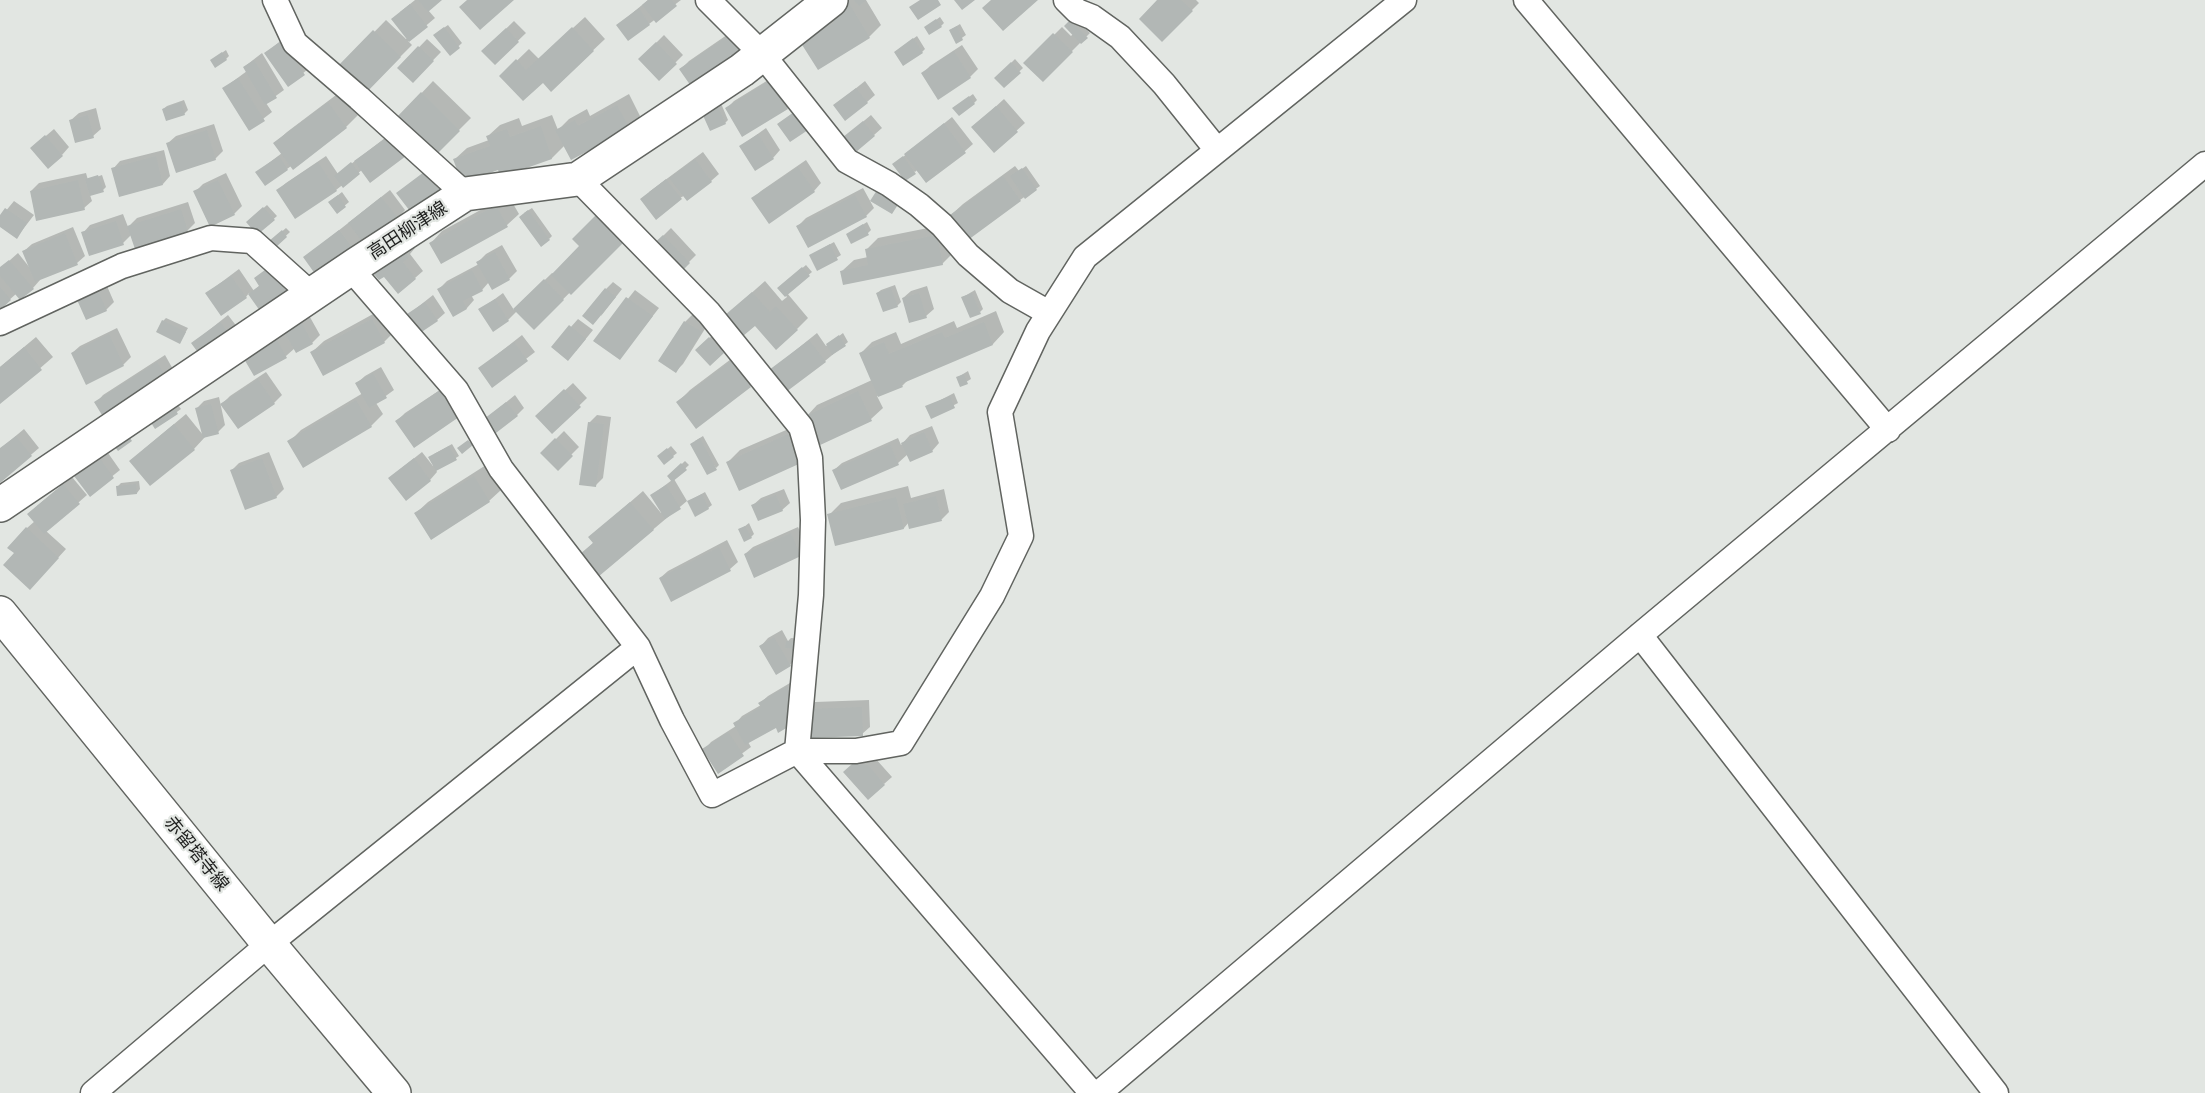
<!DOCTYPE html>
<meta charset="utf-8">
<style>
body{margin:0}
canvas{display:block;background:#e2e6e2}
</style>
<canvas width="2205" height="1093"></canvas>
<script>
const ctx = document.querySelector('canvas').getContext('2d');
ctx.lineJoin = 'round';
function paint(path, color) { ctx.fillStyle = color; ctx.fill(path, 'evenodd'); }
const shape = rows => new Path2D(rows.map(r => 'M' + r).join(''));
function strokePath(path, color, width, dash) { ctx.strokeStyle = color; ctx.lineWidth = width; ctx.lineCap = dash ? 'butt' : 'round'; ctx.setLineDash(dash || []); ctx.stroke(path); }
function label(font, color, halo, rows, align = 'center') {
  ctx.font = font + ' Arial,"Noto Sans JP",sans-serif'; ctx.lineWidth = 4.5; ctx.setLineDash([]); ctx.textBaseline = 'middle'; ctx.strokeStyle = halo; ctx.fillStyle = color; for (const [text, x, y, turn = 0] of rows) {
    ctx.save(); ctx.translate(x, y); ctx.rotate((+turn || 0) * Math.PI / 180); ctx.textAlign = isNaN(turn) ? turn : align; if (halo) ctx.strokeText(text, 0, 0); ctx.fillText(text, 0, 0); ctx.restore();
  }
}
const shadow = shape([
 [415,0,440,0,428,10,435,18,408,41,412,45,365,92,340,67,386,20,406,39,408,38,400,12],
 [648,0,681,0,629,39,618,25],
 [839,0,866,0,881,25,869,37,801,40],
 [1160,0,1196,0,1199,3,1162,40],
 [585,17,605,39,551,90,543,81,501,76,529,49,539,59],
 [940,17,944,23,941,26,926,27],
 [1075,18,1090,33,1043,80,1026,63,1062,27,1071,36,1073,34,1066,26],
 [514,21,526,33,495,63,483,51],
 [960,24,966,35,956,42,950,30],
 [448,25,462,43,450,54,438,32],
 [737,28,745,58,681,69,689,61],
 [289,34,312,66,288,85,266,53],
 [664,35,683,55,659,79,640,59],
 [917,36,925,49,922,52,899,49],
 [427,39,441,52,413,81,399,68],
 [962,45,978,69,970,77,939,98,923,73,930,66],
 [226,50,229,56,226,59,216,57],
 [262,53,284,90,266,103,272,112,250,129,224,88,247,71,244,67],
 [1015,59,1023,68,1004,86,996,78],
 [778,74,794,100,787,108,727,108,734,101],
 [433,81,471,118,435,154,398,118],
 [865,81,875,95,867,102,835,105],
 [340,92,358,115,346,127,287,169,257,172,282,153,275,143,287,132],
 [629,94,640,116,629,127,565,145,552,158,502,175,499,168,455,159,467,148,489,140,488,136,500,125,519,118,522,126,552,115,558,130,569,119,587,109,590,116],
 [973,94,977,100,974,103,958,105],
 [1004,99,1025,123,994,151,981,120],
 [184,100,188,110,184,114,163,109,167,106],
 [720,101,728,120,725,123,706,108],
 [96,108,101,129,93,136,71,120,79,113],
 [871,115,882,128,874,135,853,130],
 [952,117,973,144,965,151,926,181,918,169,915,172,898,161],
 [214,124,223,151,215,159,168,143,176,136],
 [398,128,362,170,336,190,278,190,286,183,326,156,338,174],
 [766,128,780,150,773,158,741,146],
 [54,129,69,147,62,155,40,141],
 [164,150,170,176,163,184,113,169,120,161],
 [703,152,719,174,711,181,680,198,649,192],
 [806,160,821,183,814,191,753,199,761,191],
 [1015,166,1019,171,1026,166,1040,186,1020,200,951,215,963,204],
 [86,173,88,180,102,175,106,187,103,190,90,195,92,201,84,208,31,191,39,183],
 [226,173,242,206,234,214,195,192,203,184],
 [863,188,874,208,866,216,798,226,806,218],
 [390,190,405,210,398,218,363,240,353,249,305,257],
 [342,192,349,202,337,212,333,199],
 [508,195,519,214,507,225,431,243,442,231],
 [14,201,34,215,17,237,0,226,0,218],
 [188,202,195,223,187,231,132,234,123,243,83,233,90,225,123,214,128,227,137,218],
 [609,204,634,229,534,328,517,311,508,320,480,310,503,293,514,310,552,273,554,274,581,246,574,239],
 [267,205,277,216,258,233,248,222],
 [532,208,552,236,549,239,524,213],
 [867,222,871,230,868,233,848,234],
 [948,224,954,252,942,264,842,271,854,260,868,257,866,250,878,238],
 [73,227,85,256,77,263,39,279,40,280,33,288,16,294,0,308,0,269,18,253,30,268,24,251,32,244],
 [286,228,290,232,275,246,271,241],
 [671,228,696,255,676,275,651,248],
 [405,236,415,248,410,254,423,271,415,278,377,258],
 [834,242,841,255,818,269,811,255],
 [502,245,517,271,509,279,489,282,482,290,471,295,474,300,467,308,453,315,439,289,447,281,479,264,478,262,486,254],
 [278,261,293,283,286,291,249,293,246,297,207,293,239,269,254,291,260,285,256,278],
 [806,265,812,272,787,293,808,318,797,329,755,323,739,304,765,281,782,301,787,297,779,288],
 [103,277,114,302,106,310,87,318],
 [613,282,622,289,601,316,606,289],
 [895,285,901,302,897,306,877,293,881,290],
 [927,286,934,309,926,316,903,298,911,291],
 [635,290,659,308,620,358,595,340],
 [975,290,983,309,980,312,963,297],
 [433,295,445,313,437,320,409,314],
 [384,308,396,330,384,342,312,352,324,341],
 [306,310,320,335,312,343,297,351,295,348,286,356,242,352],
 [996,311,1004,332,993,344,908,380,902,386,877,396,883,408,871,419,806,417,817,405,872,380,861,353,872,342,896,332,901,344,954,321,957,328],
 [693,314,708,324,683,364,676,371,660,361,685,322],
 [228,315,238,328,230,335,193,343],
 [166,318,188,328,180,342,163,321],
 [578,319,593,330,576,351,553,347],
 [117,328,131,357,123,365,87,383,72,353,80,346],
 [817,333,826,346,843,333,848,342,825,361,771,370],
 [522,335,535,352,492,385,480,368],
 [713,335,726,348,710,364,697,350],
 [36,337,53,357,0,403,0,367],
 [743,350,762,375,750,386,678,402,690,390],
 [165,355,174,371,96,403,103,395],
 [381,367,394,390,376,403,383,414,371,426,304,466,289,442,301,430,363,393,357,383,365,376],
 [968,371,971,379,961,385,958,377],
 [266,372,282,395,274,403,222,404,230,396],
 [573,383,587,398,552,432,537,416],
 [449,384,465,409,397,421,405,413],
 [954,393,958,403,931,417,927,407],
 [515,395,524,408,517,415,482,422],
 [219,397,225,425,218,432,205,437,194,449,143,450,186,414,203,435,197,408,204,401],
 [175,401,181,409,156,427],
 [597,415,611,417,603,478,595,486,589,423],
 [800,424,800,462,728,462,740,450],
 [932,426,939,443,932,451,908,454,898,463,834,470,842,463,898,438,901,445,910,435],
 [24,429,39,448,0,481,0,449],
 [564,431,579,447,558,468,542,453],
 [703,436,719,465,716,468,695,441],
 [101,443,120,470,90,494],
 [452,444,459,456,436,470,437,472,430,480,398,471,422,452,433,466,435,465,434,454],
 [671,446,677,453,664,463,663,453],
 [269,452,284,489,276,497,231,471,239,463],
 [685,461,689,465,674,479,687,501,599,575,582,554,594,542,590,537,643,491,661,513,663,512,652,495,672,480,669,476],
 [486,465,501,490,489,501,416,513,428,502],
 [72,477,87,495,46,531,66,549,38,580,16,553,27,528,35,521,37,506],
 [139,481,140,489,137,493,118,486,121,483],
 [908,486,911,498,944,489,949,512,942,519,910,527,909,522,904,528,836,545,829,515,841,503],
 [784,489,790,503,782,510,753,505,761,498],
 [705,492,712,505,708,508,689,501],
 [749,523,754,534,751,537,740,530],
 [798,527,808,548,800,555,745,554,753,547],
 [727,540,738,562,730,569,672,600,660,578,668,571],
 [782,630,788,641,791,638,803,639,792,647,798,657,790,665,761,646,768,638],
 [795,680,802,692,776,726,748,742,751,747,718,771,704,750,711,742,736,726,735,724,742,716,761,705,760,703,768,696],
 [869,700,870,727,862,734,807,710,815,702],
 [861,757,875,758,892,777,884,784,853,764]
]);
const building = shape([
 [418,0,442,0,428,12],
 [467,0,514,0,480,30,459,7],
 [648,0,672,0,677,6,656,23,642,5],
 [844,0,847,0,870,38,818,70,799,40,819,28,821,31,834,23,827,10],
 [854,0,866,0,859,6],
 [920,0,938,0,941,5,918,20,909,7],
 [954,0,975,0,962,10],
 [991,0,1038,0,1003,31,982,8],
 [1157,0,1181,0,1193,11,1162,42,1139,19],
 [410,4,428,27,409,42,391,19],
 [639,8,650,25,628,41,616,25],
 [936,19,942,27,929,35,924,27],
 [1070,20,1088,38,1081,44,1064,26],
 [957,26,963,40,956,44,949,30],
 [444,27,460,48,450,56,433,35],
 [572,27,594,51,551,92,543,83,523,101,499,76,516,59,526,70],
 [506,28,519,42,495,65,481,51],
 [373,30,401,57,365,94,337,67],
 [1053,33,1073,52,1043,82,1023,63],
 [729,35,746,60,693,89,679,69],
 [913,38,923,53,903,66,894,52],
 [281,41,305,75,288,87,264,53],
 [656,42,677,64,659,81,638,59],
 [418,46,434,61,413,83,397,68],
 [954,51,971,78,938,100,921,73],
 [222,52,227,60,215,68,210,60],
 [254,60,277,98,265,105,243,67],
 [1011,62,1021,73,1004,88,994,78],
 [238,78,265,121,249,131,222,88],
 [770,80,788,109,742,137,725,108],
 [856,88,868,103,845,121,833,105],
 [421,92,460,131,435,156,396,118],
 [969,96,975,104,959,116,952,108],
 [181,102,185,115,166,121,162,109],
 [328,102,347,128,293,170,273,143],
 [716,103,726,124,710,131,701,111],
 [617,105,630,129,571,160,555,130,575,120,578,126],
 [996,106,1018,132,994,153,971,127],
 [794,112,808,130,790,142,777,124],
 [88,115,94,138,75,143,69,120],
 [863,121,875,136,856,152,843,137],
 [944,123,966,153,926,183,904,154],
 [541,126,552,159,501,177,498,170,462,183,453,159,490,146,486,136,507,129,510,137],
 [207,130,216,160,176,173,166,143],
 [758,134,774,159,755,171,739,146],
 [45,135,63,156,48,169,30,148],
 [390,135,406,156,370,183,354,161],
 [156,156,163,185,119,197,111,168],
 [279,156,288,170,265,186,255,172],
 [903,156,916,174,905,181,892,164],
 [695,159,712,182,687,201,669,178],
 [318,162,337,191,295,219,276,190],
 [351,162,360,174,343,188,334,176],
 [798,167,815,192,769,224,751,198],
 [1022,168,1037,190,1025,199,1010,176],
 [428,169,445,191,413,215,396,193],
 [98,175,104,192,90,196,85,179],
 [1003,176,1021,201,968,240,950,215],
 [666,179,682,199,656,220,640,199],
 [78,180,85,210,36,221,30,191],
 [218,180,235,215,210,227,193,191],
 [877,190,899,203,892,214,870,201],
 [338,195,346,207,337,214,328,202],
 [855,195,867,217,808,248,796,226],
 [381,197,399,219,365,245,348,223],
 [496,205,508,227,441,264,429,243],
 [263,207,275,220,257,235,246,222],
 [5,208,27,223,17,239,0,227,0,215],
 [181,209,188,232,135,249,127,226],
 [528,210,550,240,541,247,519,217],
 [596,215,624,242,571,295,551,275,579,246,572,239],
 [116,221,124,245,89,256,81,232],
 [863,224,869,235,851,244,846,234],
 [282,230,287,237,275,248,269,241],
 [339,230,354,250,318,278,303,257],
 [65,233,78,265,35,282,22,251],
 [663,235,690,263,676,277,649,248],
 [937,235,943,265,843,285,840,271,868,265,865,249],
 [397,242,409,257,403,262,416,279,398,294,384,277,379,280,367,266],
 [830,244,838,260,817,271,809,255],
 [495,252,510,280,492,290,476,262],
 [9,260,34,289,20,300,0,276,0,267],
 [269,267,287,292,260,311,248,294,259,286,254,278],
 [802,267,810,276,785,297,777,288],
 [472,270,483,291,463,301,467,309,453,317,437,289],
 [231,276,247,298,221,316,205,293],
 [544,279,564,300,534,330,513,309],
 [95,284,107,311,86,320,74,293],
 [0,287,11,300,0,310],
 [605,288,616,297,593,325,582,316],
 [891,288,898,307,883,312,876,293],
 [752,292,770,312,776,306,798,330,776,350,755,326,743,336,725,315],
 [919,293,927,318,909,323,902,298],
 [972,293,981,314,970,318,961,297],
 [626,297,653,316,620,360,593,341],
 [495,299,509,321,493,332,478,309],
 [425,302,438,321,420,333,407,314],
 [298,316,313,344,296,353,281,326],
 [372,319,385,343,323,376,310,352],
 [162,320,186,332,180,344,156,332],
 [684,321,702,332,676,373,658,361],
 [220,322,231,336,202,358,191,343],
 [984,322,993,345,901,384,903,387,878,397,859,353,884,342,889,354,942,332,945,338],
 [569,325,586,339,568,361,551,347],
 [273,333,287,358,254,376,240,352],
 [109,334,124,366,86,385,71,353],
 [839,335,846,346,832,355,826,344],
 [709,337,724,353,710,366,695,350],
 [809,340,826,362,786,392,769,370],
 [514,342,528,361,492,388,478,368],
 [24,347,42,370,0,404,0,367],
 [731,361,751,387,696,429,676,402],
 [157,362,168,380,105,420,94,402],
 [373,373,387,398,369,408,355,383],
 [964,374,968,384,960,387,956,377],
 [258,379,275,404,238,429,220,404],
 [564,389,581,407,552,434,535,416],
 [440,390,459,417,414,448,395,421],
 [858,391,872,421,818,446,804,417],
 [950,396,955,408,931,419,925,406],
 [356,400,372,427,303,468,287,441],
 [506,402,518,416,492,436,480,422],
 [171,403,178,414,155,429,148,418],
 [211,404,219,434,203,438,195,408],
 [588,422,604,424,596,487,579,485],
 [174,424,195,450,150,486,129,461],
 [126,432,132,441,118,451,112,443],
 [924,432,933,452,910,462,901,443],
 [788,434,801,463,739,491,726,462],
 [16,436,32,456,0,483,0,448],
 [555,438,573,456,558,471,540,453],
 [700,438,717,470,707,475,690,444],
 [468,440,473,445,462,454,457,448],
 [890,444,899,465,841,490,832,470],
 [449,446,457,460,436,471,428,457],
 [667,448,674,457,664,465,657,456],
 [93,449,114,478,90,497,68,468],
 [262,458,277,498,245,510,230,470],
 [414,458,431,481,406,501,388,478],
 [681,463,687,470,672,482,667,476],
 [474,476,490,502,431,540,414,513],
 [63,484,80,504,44,534,27,514],
 [136,484,137,494,117,496,116,486],
 [666,485,681,509,665,519,650,495],
 [702,494,709,509,695,517,687,501],
 [776,495,783,511,758,521,751,505],
 [936,496,942,521,909,529,903,504],
 [896,497,904,529,835,546,827,514],
 [630,502,654,530,598,577,580,554,593,543,588,537],
 [745,526,752,538,744,542,738,529],
 [26,527,59,558,30,590,3,565,14,553,7,548],
 [791,533,801,556,754,578,744,554],
 [719,547,731,571,671,602,659,578],
 [774,637,791,666,776,675,759,646],
 [786,641,800,642,799,649,785,648],
 [787,686,795,701,788,704,795,716,793,724,778,733,776,728,745,745,733,723,761,707,758,703],
 [862,707,863,736,807,738,806,709],
 [728,732,744,756,718,774,702,749],
 [852,764,868,765,885,785,868,800,843,772]
]);
const street = shape([
 [275,0,295,43,359,98,465,194],
 [708,0,762,54,847,161,889,184,919,205,942,225,968,255,1010,291,1049,313],
 [1066,0,1077,11,1092,17,1120,37,1164,84,1217,150],
 [1526,0,1888,430],
 [578,179,709,313,801,427,810,458,813,520,811,595,797,751,1092,1093],
 [351,269,456,390,501,469,638,647,672,720,712,795,797,751,856,751,901,743,992,596,1021,536,1000,412,1038,331,1085,257,1404,0],
 [0,323,122,266,211,238,252,241,312,295],
 [1640,635,1996,1093],
 [93,1093,269,944,638,647],
 [1099,1093,1640,635,2205,164]
]);
const secondary = shape([
 [0,613,269,944,394,1093]
]);
const primary = shape([
 [0,505,357,264,465,194,578,179,742,70,831,0]
]);
const streetNames = [
 ["高田柳津線",408,231,-33],
 ["赤留塔寺線",196,854,51]
];
paint(shadow, '#0003');
paint(building, '#b2b7b5');
strokePath(street, '#616460', 27);
strokePath(secondary, '#616460', 36);
strokePath(primary, '#616460', 36);
strokePath(street, '#fff', 24);
strokePath(secondary, '#fff', 33);
strokePath(primary, '#fff', 33);
label('18px', '#1e1f1e', '#e2e6e2', streetNames);
</script>
